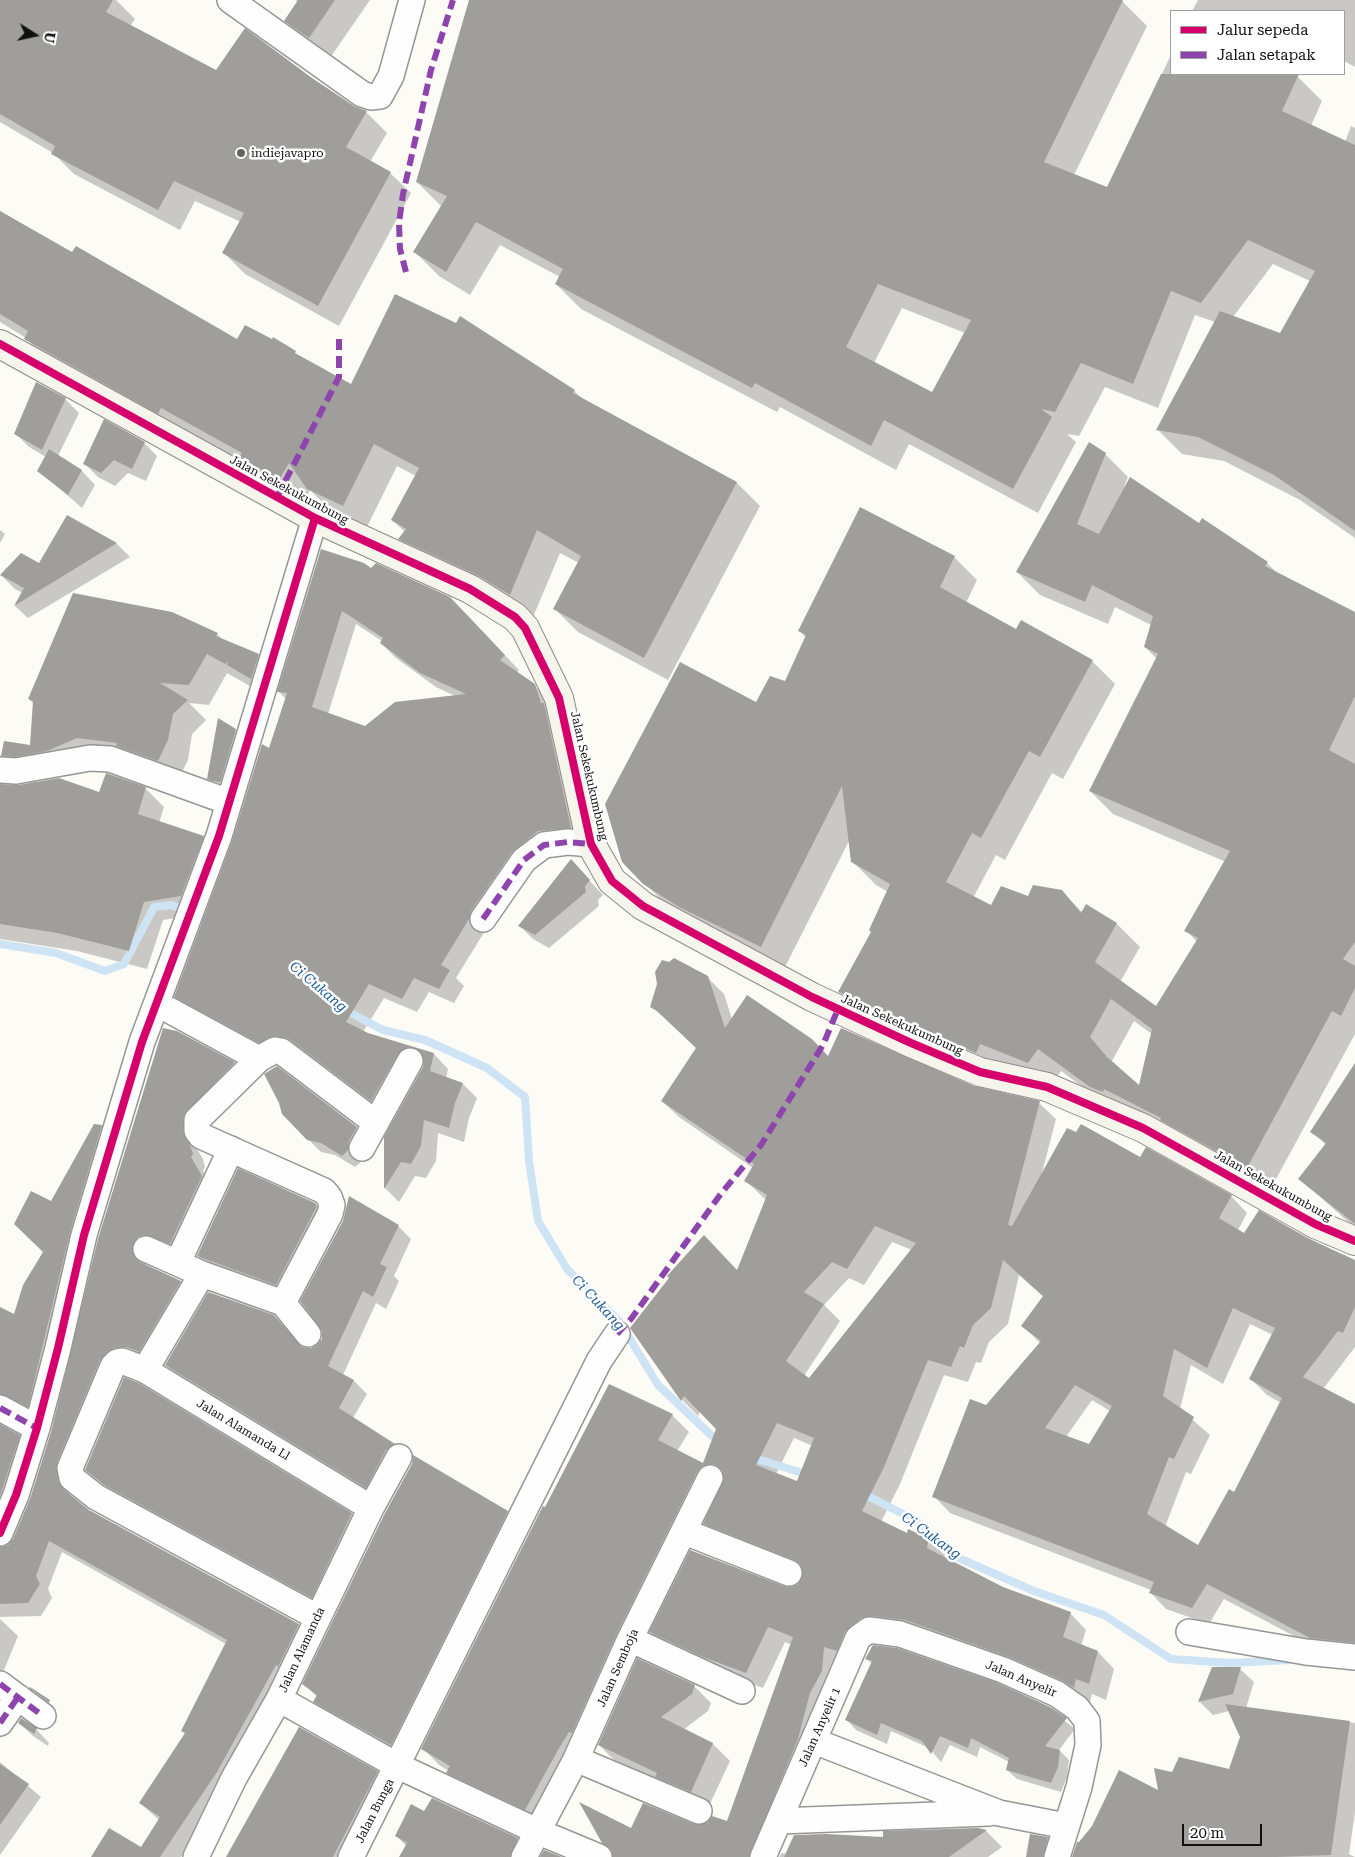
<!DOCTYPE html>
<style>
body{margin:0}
#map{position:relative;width:1355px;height:1857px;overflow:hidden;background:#fcfbf6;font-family:"Roboto Serif",serif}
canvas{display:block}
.legend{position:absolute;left:1170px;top:10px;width:175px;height:65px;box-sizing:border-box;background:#fff;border:1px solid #9f9f9f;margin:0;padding:6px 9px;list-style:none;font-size:15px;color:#101010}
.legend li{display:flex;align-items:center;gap:10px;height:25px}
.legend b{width:25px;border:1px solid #9f9f9f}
.north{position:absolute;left:10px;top:10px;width:50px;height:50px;-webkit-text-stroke:4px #fff;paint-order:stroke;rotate:100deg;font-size:14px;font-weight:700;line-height:20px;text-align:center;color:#101010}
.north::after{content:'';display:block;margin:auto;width:18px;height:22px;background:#101010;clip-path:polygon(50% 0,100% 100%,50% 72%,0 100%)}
.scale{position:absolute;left:1182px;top:1824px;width:80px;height:22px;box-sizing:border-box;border:2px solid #101010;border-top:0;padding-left:6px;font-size:15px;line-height:18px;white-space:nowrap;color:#101010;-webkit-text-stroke:4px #fff;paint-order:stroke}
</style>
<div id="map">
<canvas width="1355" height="1857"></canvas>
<ul class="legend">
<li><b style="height:6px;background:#d6006c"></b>Jalur sepeda</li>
<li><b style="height:6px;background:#8e44ad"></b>Jalan setapak</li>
</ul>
<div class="north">U</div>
<div class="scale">20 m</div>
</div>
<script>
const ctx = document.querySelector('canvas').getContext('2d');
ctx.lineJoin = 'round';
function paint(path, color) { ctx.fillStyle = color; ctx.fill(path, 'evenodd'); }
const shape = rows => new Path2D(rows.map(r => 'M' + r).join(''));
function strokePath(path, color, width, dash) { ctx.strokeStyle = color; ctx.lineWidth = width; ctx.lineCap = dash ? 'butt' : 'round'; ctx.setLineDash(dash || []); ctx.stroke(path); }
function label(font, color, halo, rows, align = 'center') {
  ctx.font = font + ' "Roboto Serif",serif'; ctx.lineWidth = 5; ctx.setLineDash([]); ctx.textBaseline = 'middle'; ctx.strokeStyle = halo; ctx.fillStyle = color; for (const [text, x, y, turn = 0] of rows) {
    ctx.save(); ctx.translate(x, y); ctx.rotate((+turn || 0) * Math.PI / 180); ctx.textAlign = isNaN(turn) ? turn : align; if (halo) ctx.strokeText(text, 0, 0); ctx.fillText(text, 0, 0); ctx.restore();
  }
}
const shadow = shape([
 [0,0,116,0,135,19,130,26,217,72,312,79,353,107,366,112,387,133,370,162,390,173,411,193,339,326,245,274,224,253,241,222,195,201,180,230,74,174,53,153,0,122],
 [295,0,370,0,330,58,306,41,285,21,298,2],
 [470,0,1121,0,1147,26,1074,175,1107,189,1171,55,1171,74,1292,74,1297,76,1322,101,1311,126,1345,142,1351,126,1355,128,1355,538,1300,500,1224,461,1182,454,1157,429,1215,322,1195,315,1158,408,1105,387,1079,436,1067,434,1076,442,1038,513,909,444,896,470,780,407,777,412,581,309,556,284,560,277,500,245,470,295,439,276,415,252,442,207,417,182],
 [1273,264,1310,281,1281,334,1233,317],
 [902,308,965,333,933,394,874,363],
 [1198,0,1355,0,1355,67,1344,61,1344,11,1192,11],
 [0,211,73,254,237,341,272,341,274,339,302,358,351,386,574,391,584,400,737,483,760,506,668,680,578,632,555,609,579,563,560,553,533,617,423,562,399,539,405,532,392,520,416,476,397,466,366,529,332,512,310,490,303,503,251,468,185,430,182,436,49,363,26,338,0,322],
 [65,399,79,413,58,456,82,471,95,485,82,508,39,471,46,457,29,447,16,434],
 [144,443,157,456,146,481,128,473,115,486,98,477,85,464],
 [1105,454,1128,477,1124,487,1199,524,1267,563,1277,573,1355,613,1355,1034,1270,1190,1114,1110,1061,1071,1051,1085,863,1015,840,992,872,932,888,892,876,885,852,861,850,839,784,969,668,907,623,861,757,704,785,682,806,638,799,630,861,509,954,557,977,580,966,603,1017,631,1092,661,1115,684,1063,779,1052,773,1005,860,996,855,973,898,991,907,1061,891,1083,913,1087,906,1117,924,1140,947,1120,982,1157,1008,1197,942,1186,930,1226,862,1113,814,1090,791,1157,659,1145,647,1151,625,1115,607,1108,624,1040,595,1017,572],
 [1134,1021,1152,1034,1140,1087,1112,1061],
 [68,517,117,544,130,557,28,618,15,606,23,593,15,589,1,575,39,565],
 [0,530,5,534,0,543],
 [372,570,465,613,519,670,517,673,534,685,549,700,585,842,553,845,485,926,483,934,456,978,464,986,454,1003,429,992,417,1012,384,998,363,1032,434,1054,448,1069,446,1078,463,1084,477,1098,469,1118,464,1142,438,1133,436,1161,426,1178,415,1176,399,1202,385,1188,386,1138,424,1068,426,1060,412,1068,386,1115,305,1054,292,1050,274,1057,190,1011,176,997,269,750,286,699,279,692],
 [356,624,382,641,381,643,396,658,436,687,455,696,365,728,328,714],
 [217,634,223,640,258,655,278,675,271,698,227,673,209,705,189,703,206,720,192,734,188,760,178,780,137,765,22,775,2,755,31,746,34,704,29,699],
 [236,730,242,736,226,789,215,785,208,778],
 [214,780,226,784,225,787,214,782],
 [0,785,100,794,145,788,164,807,159,823,203,837,221,856,200,914,163,920,147,969,77,951,0,939],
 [584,875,603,895,598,900,599,906,549,948,533,939,519,925],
 [707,977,724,994,732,1019,829,1058,1039,1103,1056,1119,1042,1173,1141,1159,1231,1196,1247,1213,1238,1230,1245,1234,1259,1212,1355,1262,1355,1347,1323,1389,1355,1405,1355,1657,1328,1654,1224,1599,1209,1624,1166,1609,1150,1592,1151,1590,950,1513,934,1496,986,1407,1041,1344,1023,1326,1044,1297,1019,1275,1008,1324,989,1342,981,1363,976,1362,968,1382,944,1375,900,1484,881,1522,907,1535,928,1539,945,1555,944,1559,1002,1588,1070,1613,1086,1630,1081,1646,1098,1652,1114,1669,1106,1700,1092,1694,1090,1703,1081,1697,888,1632,861,1648,771,1857,613,1857,612,1851,603,1842,631,1829,728,1822,792,1645,785,1642,763,1688,721,1673,667,1648,651,1632,784,1588,792,1588,799,1585,804,1573,721,1540,705,1524,724,1480,718,1482,542,1825,464,1789,448,1773,449,1771,439,1765,423,1748,546,1509,672,1415,689,1432,677,1451,703,1464,717,1429,700,1411,698,1416,682,1400,631,1328,738,1271,766,1200,746,1181,753,1168,679,1117,662,1101,698,1048,651,1006],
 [892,1242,912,1250,809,1379,804,1376,840,1321,824,1305,849,1278,864,1285],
 [1250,1324,1273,1335,1251,1379,1267,1395,1281,1403,1235,1493,1199,1547,1165,1527,1186,1472,1191,1474,1210,1435,1180,1409,1191,1365,1223,1384],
 [1092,1400,1110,1411,1089,1446,1066,1437],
 [794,1438,813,1446,798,1483,776,1474],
 [163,1030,177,1032,234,1063,247,1076,196,1128,195,1146,203,1159,205,1167,203,1171,215,1190,183,1256,145,1257,146,1266,181,1282,193,1294,152,1364,127,1360,69,1476,70,1495,88,1511,299,1625,311,1638,181,1857,92,1857,141,1849,159,1820,140,1803,186,1734,182,1731,226,1644,62,1552,48,1589,52,1598,41,1616,0,1617,0,1548,9,1546,14,1539,30,1501,52,1433,99,1239],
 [1355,1066,1355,1228,1300,1179,1326,1145,1312,1131],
 [101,1126,114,1139,40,1418,0,1418,0,1308,14,1316,45,1252,52,1202],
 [356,1128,369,1140,362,1154,360,1163,355,1167,335,1155,321,1152,308,1139],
 [314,1204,337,1227,296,1305,218,1276,198,1256],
 [398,1226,411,1239,394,1276,399,1281,386,1309,376,1303,343,1375,354,1381,367,1394,353,1418,394,1445,407,1457,379,1500,179,1378,166,1365,274,1316,304,1349,311,1349,318,1346],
 [138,1384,352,1514,365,1528,325,1610,119,1498,86,1469],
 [0,1426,19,1436,32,1449,0,1542],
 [507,1512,521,1525,404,1758,328,1715,315,1702,317,1697,304,1684],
 [0,1619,18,1636,0,1680],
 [866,1658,1049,1708,1075,1729,1059,1750,1069,1760,1067,1777,1061,1792,1017,1779,1007,1770,1009,1762,980,1747,977,1757,950,1745,941,1762,929,1748,891,1731,887,1744,856,1730,847,1720,872,1664],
 [1240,1669,1254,1682,1246,1708,1355,1723,1355,1812,1349,1854,1355,1857,1072,1857,1159,1793,1173,1773,1230,1770,1241,1737,1229,1711,1213,1715,1200,1702],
 [694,1686,711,1703,708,1711,683,1730,713,1744,730,1761,708,1808,616,1762,599,1745],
 [19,1723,36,1729,49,1743,48,1746,33,1736],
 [0,1762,41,1797,0,1855],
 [377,1772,391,1786,354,1857,228,1857],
 [425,1813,517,1839,534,1855,400,1857,406,1846,397,1836],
 [978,1829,986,1831,1002,1847,988,1857,779,1857,782,1853,787,1854,885,1839],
 [1048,1838,1064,1855,1064,1857,1028,1857]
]);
const stream = shape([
 [0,944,56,953,105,971,124,964,154,907,172,905,212,921],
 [343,1009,383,1030,425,1040,487,1068,525,1097,529,1161,538,1221,567,1269,619,1321,658,1385,712,1436,721,1441],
 [751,1457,809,1475],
 [860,1492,915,1520,954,1556,1034,1591,1104,1615,1171,1659,1230,1663,1288,1660]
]);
const building = shape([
 [0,0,113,0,106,12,216,70,245,28,312,78,354,106,367,111,346,147,391,172,318,306,222,253,244,213,174,181,158,210,51,154,55,146,0,114],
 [298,0,335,0,309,38,284,21],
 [469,0,1123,0,1044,162,1107,187,1161,74,1299,74,1282,111,1355,145,1355,531,1274,475,1198,437,1156,430,1220,311,1280,333,1315,271,1248,240,1201,303,1171,291,1133,384,1081,363,1055,412,1041,409,1052,417,1013,489,884,420,871,446,755,383,752,388,555,284,563,269,476,222,446,272,413,252,447,196,416,182],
 [878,284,971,320,932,392,846,347],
 [0,211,72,252,76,246,237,339,245,325,272,339,273,337,296,351,295,353,351,384,395,294,456,323,460,316,575,390,573,393,737,482,644,658,553,609,581,556,537,530,510,595,477,575,398,539,406,529,391,520,419,468,374,444,343,506,307,489,289,463,279,480,239,457,242,453,161,408,158,414,24,339,28,331,0,314],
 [36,382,66,398,42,450,14,434],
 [104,419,145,442,132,469,114,460,101,473,83,464],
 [1089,442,1106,453,1077,524,1099,534,1130,477,1199,523,1202,518,1268,562,1265,566,1355,612,1355,696,1329,750,1355,764,1355,942,1343,959,1355,966,1355,988,1341,1016,1332,1011,1247,1168,1160,1120,1161,1118,1104,1089,1103,1092,1090,1087,1038,1049,1028,1063,980,1044,976,1053,838,992,871,932,869,930,890,884,851,862,842,786,761,947,679,907,643,884,622,862,605,804,680,662,756,702,770,676,785,681,806,635,798,631,860,507,955,556,940,587,1016,629,1021,620,1093,660,1040,757,1029,751,981,838,972,833,946,882,991,905,1001,886,1028,896,1033,885,1062,890,1081,913,1086,904,1117,923,1095,962,1156,1006,1198,938,1184,931,1230,851,1089,791,1158,654,1144,647,1153,616,1092,585,1085,602,1016,572],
 [1111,999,1152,1029,1139,1085,1107,1057,1090,1037],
 [49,449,82,470,68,495,37,471],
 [67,515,117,543,14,606,24,588,0,575,21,553,39,563],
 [321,549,364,563,371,568,376,563,450,597,505,655,500,660,535,684,541,703,544,703,571,828,538,831,512,852,471,911,469,919,441,965,450,970,439,989,414,978,402,999,369,984,346,1022,368,1033,434,1053,430,1071,463,1083,455,1103,449,1128,424,1120,421,1146,411,1164,401,1162,384,1189,384,1137,423,1067,424,1060,417,1049,409,1047,398,1054,371,1101,289,1039,277,1036,259,1043,174,997,232,841,262,744,269,748,287,693,277,692],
 [342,611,383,638,380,643,420,673,466,694,395,702,365,726,312,707],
 [73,593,172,612,218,633,216,636,259,654,251,679,227,665,228,662,225,664,207,654,189,685,160,683,188,700,173,714,168,740,158,761,116,746,117,743,77,738,47,751,15,757,1,756,4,741,30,745,33,701,28,699],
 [218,718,236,729,220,783,207,779],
 [106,773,146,787,138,814,204,836,181,896,144,902,129,951,57,933,0,924,0,784,18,785,59,778,99,792],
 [571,859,590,880,585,886,586,892,535,935,518,926],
 [674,958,708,976,725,1028,747,995,812,1039,828,1056,841,1028,974,1086,1040,1101,1008,1225,1012,1226,1067,1128,1076,1132,1081,1124,1140,1157,1146,1147,1232,1195,1219,1218,1244,1233,1259,1210,1307,1238,1355,1260,1355,1307,1343,1333,1338,1331,1303,1377,1355,1404,1355,1643,1310,1638,1207,1584,1192,1608,1149,1593,1154,1582,932,1497,970,1399,986,1405,1041,1341,1021,1326,1043,1296,1003,1260,991,1308,973,1325,964,1348,960,1346,951,1367,928,1360,884,1467,862,1511,907,1533,908,1529,929,1538,927,1548,1003,1587,1071,1612,1063,1637,1098,1651,1089,1684,1076,1679,1074,1688,1063,1681,1009,1657,905,1620,871,1616,861,1618,845,1632,837,1651,824,1647,822,1671,810,1693,798,1739,749,1857,613,1857,611,1849,602,1843,579,1802,631,1828,643,1803,694,1824,707,1823,712,1816,727,1821,793,1637,768,1627,746,1673,703,1657,649,1632,690,1550,784,1586,791,1587,798,1584,802,1578,800,1564,794,1560,703,1524,724,1478,722,1470,716,1465,709,1464,702,1466,697,1472,617,1633,572,1733,569,1732,558,1750,525,1810,446,1773,450,1766,421,1749,543,1506,545,1507,609,1384,673,1414,658,1440,703,1463,716,1429,684,1396,681,1401,630,1328,669,1278,667,1276,704,1235,737,1270,767,1195,744,1181,754,1164,661,1101,696,1048,657,1011,650,1007,657,984,655,972,662,960,669,962],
 [875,1226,916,1243,809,1378,786,1361,824,1304,804,1292,832,1262,847,1269],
 [1233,1308,1275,1328,1249,1379,1282,1398,1234,1492,1229,1489,1198,1545,1147,1514,1169,1457,1174,1459,1194,1417,1163,1396,1174,1349,1207,1368],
 [1075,1385,1112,1406,1089,1444,1045,1428],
 [777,1423,814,1438,797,1481,756,1465],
 [163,1028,177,1031,235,1062,184,1115,183,1132,190,1145,193,1154,191,1157,202,1176,170,1244,145,1235,138,1237,133,1244,134,1257,140,1262,181,1281,139,1352,127,1347,114,1348,107,1352,100,1360,57,1462,58,1481,63,1489,89,1510,299,1624,278,1667,276,1665,217,1772,160,1857,91,1857,109,1828,141,1847,160,1817,139,1803,185,1733,181,1731,227,1640,49,1541,36,1576,40,1584,28,1603,0,1604,0,1547,8,1545,13,1539,30,1499,51,1432,98,1239],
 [1355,1063,1355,1224,1298,1179,1326,1143,1310,1132],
 [277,1066,357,1127,349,1141,348,1150,342,1156,321,1143,307,1140,282,1114,279,1103,264,1074],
 [94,1124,102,1125,70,1232,28,1407,0,1394,0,1307,14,1314,23,1285,43,1252,14,1224,31,1191,51,1201],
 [238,1168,315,1203,317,1206,276,1285,197,1256],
 [349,1196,399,1225,380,1264,387,1267,373,1297,363,1291,328,1366,354,1380,339,1408,395,1444,386,1450,366,1488,165,1365,208,1292,274,1315,302,1347,311,1348,317,1345,322,1339,322,1331,300,1301,343,1221],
 [124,1377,139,1383,352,1513,312,1598,104,1485,85,1470],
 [0,1424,20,1435,0,1496],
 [413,1455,508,1511,391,1745,313,1702,317,1695,302,1684,384,1515,412,1464],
 [873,1645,897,1648,998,1683,1050,1707,1067,1718,1045,1746,1060,1750,1058,1767,1051,1783,1006,1770,1009,1758,971,1738,968,1748,940,1736,931,1754,922,1741,881,1723,877,1735,845,1720,872,1661,865,1659],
 [637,1658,695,1685,692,1694,661,1717,713,1743,691,1792,655,1777,657,1773,598,1745],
 [1212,1667,1241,1667,1233,1694,1198,1702],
 [30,1687,50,1700,49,1703,29,1688],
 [1225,1704,1350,1721,1331,1855,1277,1857,1072,1857,1077,1842,1079,1842,1092,1826,1119,1770,1158,1790,1154,1768,1172,1772,1179,1757,1229,1769,1240,1737],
 [21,1718,37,1728,34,1734,18,1723],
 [299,1727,378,1771,333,1857,226,1857],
 [0,1764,29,1784,0,1825],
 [432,1798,518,1838,510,1857,399,1857,407,1843,395,1836,411,1804,424,1811],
 [978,1828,987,1830,949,1857,784,1857,794,1835,827,1834,883,1837,883,1831],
 [1030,1834,1048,1837,1043,1857,1026,1857],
 [544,1850,562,1857,540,1857]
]);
const street = shape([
 [230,0,362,94,371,97,380,96,391,76,412,0],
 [0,770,16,771,90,758,110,759,229,802],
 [483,919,524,860,544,845,568,842,591,844],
 [169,1010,259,1059],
 [362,1148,410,1061],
 [146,1249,202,1274,283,1303,308,1334],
 [178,1262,231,1149],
 [283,1303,330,1214,332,1205,329,1197,324,1191,201,1136,197,1131,197,1120,259,1059,275,1050,281,1051,376,1123],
 [145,1370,202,1274],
 [0,1408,37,1428],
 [685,1532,789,1573],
 [0,1533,16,1495,37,1428,58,1348,84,1235,142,1042,219,836,315,518],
 [317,1617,96,1497,72,1478,70,1468,113,1366,117,1362,122,1361,145,1370,371,1508],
 [1189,1632,1306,1652,1355,1657],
 [630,1639,742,1691],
 [0,1684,43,1716],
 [279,1699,398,1766,539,1832,599,1857],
 [0,1723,18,1697],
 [814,1741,999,1813,1066,1826],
 [576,1759,699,1811],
 [779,1821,989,1813],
 [196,1857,234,1778,279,1699,371,1508,399,1457],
 [351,1857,599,1361,617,1334],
 [524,1857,576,1759,630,1639,710,1478],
 [763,1857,858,1638,869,1630,900,1634,1003,1670,1057,1694,1077,1708,1087,1721,1088,1745,1079,1787,1057,1857]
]);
const secondary = shape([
 [0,344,315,518,470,589,515,617,525,628,559,698,591,844,612,881,643,906,812,997,911,1043,980,1072,1047,1087,1143,1128,1315,1224,1355,1241]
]);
const quiet = shape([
 [406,272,400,249,399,223,403,194,431,70,453,0],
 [277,497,339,377,339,339],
 [483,919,524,860,544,845,568,842,591,844],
 [617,1334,631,1319,720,1195,761,1145,823,1045,838,1009],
 [0,1408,37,1428],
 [0,1684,43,1716],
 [0,1723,18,1697]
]);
const cycleway = shape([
 [0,344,315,518,470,589,515,617,525,628,559,698,591,844,612,881,643,906,812,997,911,1043,980,1072,1047,1087,1143,1128,1315,1224,1355,1241],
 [0,1533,16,1495,37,1428,58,1348,84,1235,142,1042,219,836,315,518]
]);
const markers = [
 [241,153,5,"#636260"]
];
const poiNames = [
 ["indiejavapro",251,153]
];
const streetNames = [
 ["Jalan Sekekukumbung",289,490,28],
 ["Jalan Sekekukumbung",589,776,77],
 ["Jalan Sekekukumbung",902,1025,24],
 ["Jalan Sekekukumbung",1273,1186,29],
 ["Jalan Alamanda Ll",243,1430,31],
 ["Jalan Alamanda",302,1650,-65],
 ["Jalan Semboja",618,1668,-66],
 ["Jalan Anyelir",1021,1679,23],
 ["Jalan Anyelir 1",820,1727,-66],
 ["Jalan Bunga",375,1811,-63]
];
const waterNames = [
 ["Ci Cukang",318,987,40],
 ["Ci Cukang",598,1303,47],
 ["Ci Cukang",931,1536,36]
];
paint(shadow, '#0003');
strokePath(stream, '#cee3f4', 8);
paint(building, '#a09e9b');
strokePath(street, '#969694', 28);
strokePath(secondary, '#8d8c8a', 30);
strokePath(street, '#fffefe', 25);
strokePath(secondary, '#f5f5ec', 28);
strokePath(quiet, '#8e44ad', 6, [12, 6]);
strokePath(cycleway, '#d6006c', 8);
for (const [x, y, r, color] of markers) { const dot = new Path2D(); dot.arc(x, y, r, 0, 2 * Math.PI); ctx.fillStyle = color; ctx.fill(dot); strokePath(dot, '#fff', 2); }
label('12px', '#101010', '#fff', poiNames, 'left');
label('12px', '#101010', '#fff', streetNames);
label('italic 14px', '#205b9b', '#fff', waterNames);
</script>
